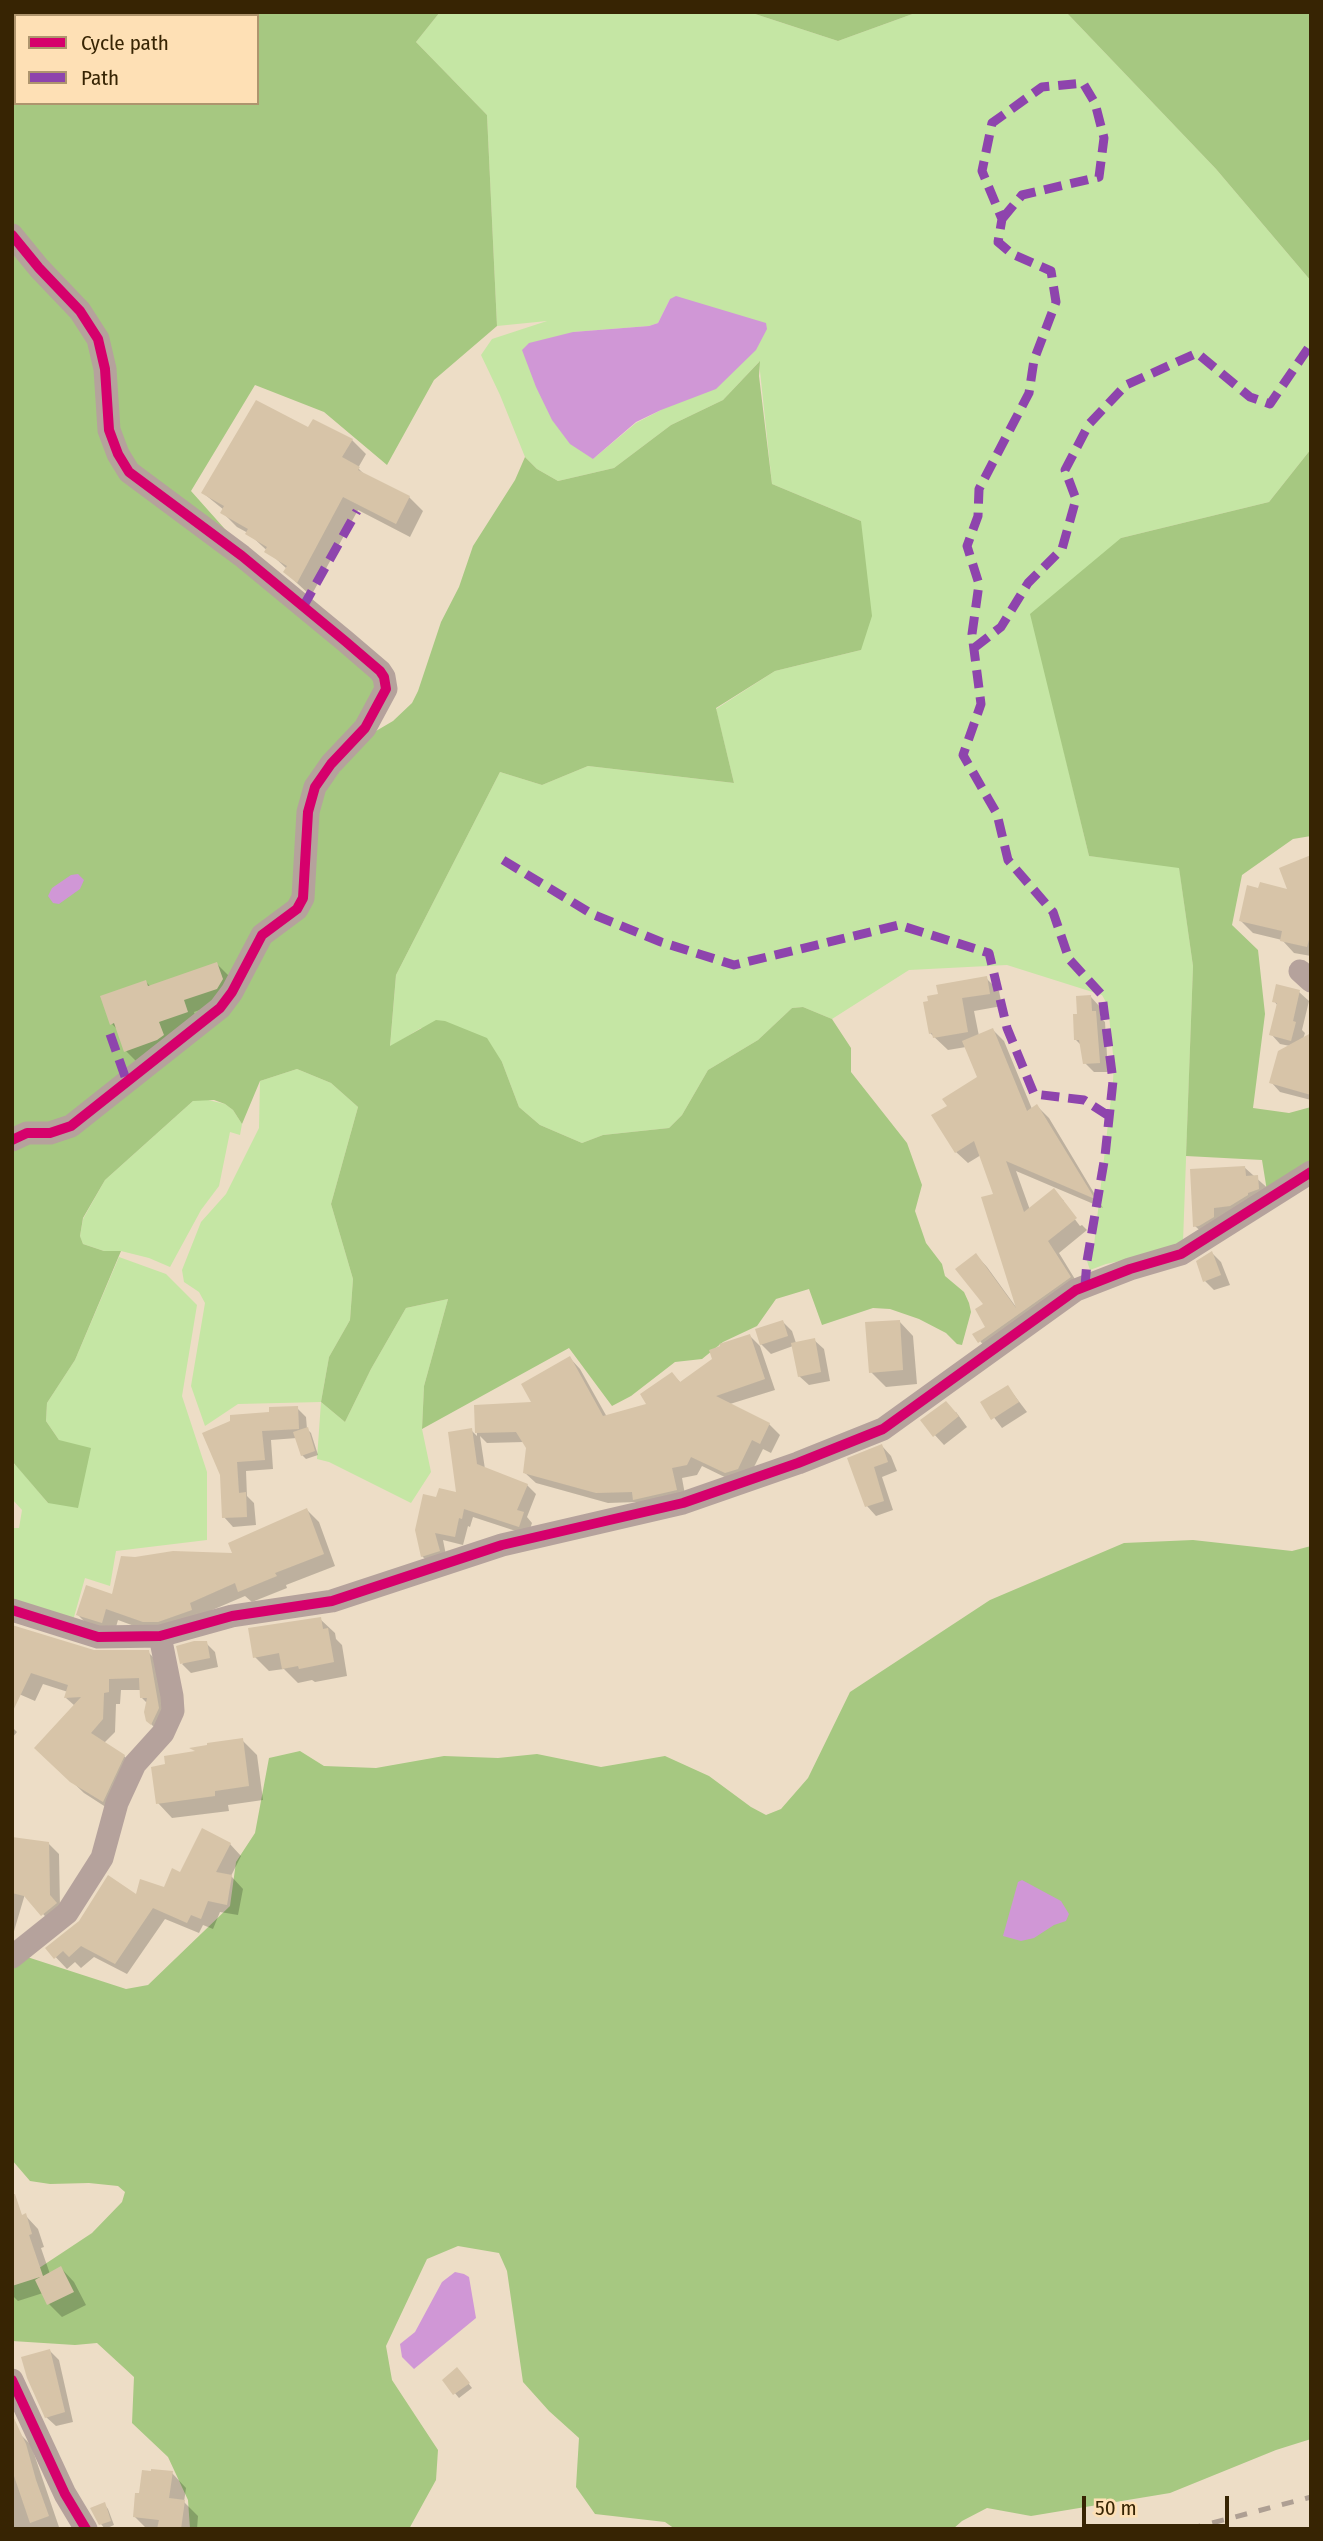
<!DOCTYPE html>
<style>
body{margin:0}
#map{position:relative;width:1323px;height:2541px;overflow:hidden;background:#edddc6;font-family:"Fira Sans Condensed",sans-serif}
canvas{display:block}
.frame{position:absolute;inset:0;border:14px solid #372403;pointer-events:none}
.legend{position:absolute;left:14px;top:14px;width:245px;height:91px;box-sizing:border-box;background:#fee0b5;border:2px solid #ae956e;margin:0;padding:9px 12px;list-style:none;font-size:21px;color:#372403}
.legend li{display:flex;align-items:center;gap:14px;height:35px}
.legend b{width:35px;border:2px solid #ae956e}
.scale{position:absolute;left:1082px;top:2496px;width:147px;height:32px;box-sizing:border-box;border:4px solid #372403;border-top:0;padding-left:9px;font-size:21px;line-height:24px;white-space:nowrap;color:#372403;-webkit-text-stroke:5px #fee0b5;paint-order:stroke}
</style>
<div id="map">
<canvas width="1323" height="2541"></canvas>
<div class="frame"></div>
<ul class="legend">
<li><b style="height:9px;background:#d6006c"></b>Cycle path</li>
<li><b style="height:9px;background:#8e44ad"></b>Path</li>
</ul>
<div class="scale">50 m</div>
</div>
<script>
const ctx = document.querySelector('canvas').getContext('2d');
ctx.lineJoin = 'round';
function paint(path, color) { ctx.fillStyle = color; ctx.fill(path, 'evenodd'); }
const shape = rows => new Path2D(rows.map(r => 'M' + r).join(''));
function strokePath(path, color, width, dash) { ctx.strokeStyle = color; ctx.lineWidth = width; ctx.lineCap = dash ? 'butt' : 'round'; ctx.setLineDash(dash || []); ctx.stroke(path); }
const green = shape([
 [440,12,749,12,838,41,918,12,1066,12,1216,169,1311,281,1311,449,1269,502,1121,538,1061,739,1089,856,1179,867,1193,966,1183,1242,1149,1255,1106,1264,1090,1270,1087,1261,1094,1245,1113,1081,1114,1064,1108,1006,1102,995,1007,965,909,970,832,1019,803,1007,792,1008,758,1040,708,1070,682,1115,669,1128,603,1135,582,1143,540,1125,519,1107,502,1062,421,1028,390,1047,396,975,500,772,542,785,588,766,734,783,716,709,775,671,861,650,861,521,772,484,759,362,723,400,671,425,614,468,558,481,537,469,525,457,500,395,481,355,492,339,547,321,497,326,487,115,416,42],
 [670,299,661,410,636,423,593,459,573,332,649,326,658,323],
 [297,1069,331,1083,358,1107,331,1204,353,1279,350,1320,329,1357,321,1402,345,1422,371,1369,406,1308,448,1299,424,1386,422,1429,431,1472,411,1503,329,1462,317,1459,321,1402,238,1404,205,1426,191,1386,205,1303,199,1292,184,1282,182,1270,201,1222,226,1194,259,1128,260,1081],
 [204,1099,225,1104,233,1110,242,1124,240,1135,230,1132,219,1186,201,1210,170,1267,149,1258,121,1251,104,1251,83,1244,80,1236,83,1219,105,1180,193,1101],
 [119,1257,166,1274,197,1305,182,1396,207,1472,207,1540,116,1551,110,1586,85,1578,72,1624,12,1603,12,1528,19,1528,22,1510,12,1499,12,1466,15,1464,48,1503,59,1440,46,1421,47,1403,75,1360]
]);
const forest = shape([
 [12,12,440,12,416,42,487,115,497,326,434,380,387,465,324,412,255,385,191,491,232,537,171,499,123,452,108,352,12,229],
 [16,16,257,16,257,103,16,103],
 [749,12,918,12,838,41],
 [1066,12,1311,12,1311,281,1216,169],
 [12,247,86,329,98,371,102,431,195,526,373,673,380,692,327,762,298,896,227,990,66,1124,12,1136],
 [760,361,759,376,772,484,861,521,872,616,861,650,775,671,716,708,734,783,588,766,542,785,500,772,396,975,390,1046,436,1020,445,1021,487,1038,502,1062,519,1107,540,1125,582,1143,603,1135,669,1128,682,1115,708,1070,758,1040,792,1008,803,1007,832,1019,851,1048,851,1072,907,1143,922,1185,915,1211,926,1243,942,1264,945,1276,964,1292,969,1303,971,1312,962,1345,957,1344,946,1333,919,1319,890,1309,873,1308,822,1325,809,1289,776,1299,757,1326,723,1342,702,1359,675,1362,631,1396,612,1406,569,1348,422,1429,424,1386,448,1299,406,1308,371,1369,345,1422,321,1402,329,1357,350,1320,353,1279,331,1204,358,1107,331,1083,297,1069,260,1081,242,1124,233,1110,225,1104,214,1100,193,1101,105,1180,83,1218,80,1236,83,1244,104,1251,121,1251,75,1360,47,1403,46,1421,59,1440,91,1448,78,1508,48,1503,12,1461,12,1151,178,1046,267,938,302,911,316,803,364,738,393,721,412,703,418,691,441,622,459,587,473,546,515,480,525,457,537,469,558,481,614,468,671,425,723,400],
 [1311,449,1311,836,1293,839,1242,875,1232,925,1258,950,1265,1014,1253,1108,1289,1113,1311,1107,1311,1163,1267,1191,1262,1160,1186,1156,1193,966,1179,868,1089,856,1030,614,1121,538,1269,502],
 [1193,1540,1292,1551,1311,1546,1311,2439,1276,2450,1170,2493,1031,2516,987,2508,962,2521,953,2529,675,2529,665,2522,595,2514,576,2487,579,2438,549,2411,523,2382,507,2271,499,2253,458,2246,427,2259,386,2346,392,2380,438,2450,436,2480,409,2529,190,2529,188,2500,168,2457,132,2423,134,2377,97,2343,75,2345,12,2341,12,2281,27,2276,92,2233,122,2202,125,2192,118,2186,89,2183,50,2184,30,2181,12,2160,12,1963,21,1955,126,1989,148,1985,230,1906,236,1862,255,1833,269,1758,300,1751,324,1766,376,1768,444,1756,498,1758,537,1754,601,1767,665,1756,709,1776,751,1807,766,1815,781,1809,808,1778,850,1692,990,1600,1124,1543]
]);
const water = shape([
 [676,296,766,323,767,329,756,350,716,389,661,410,636,422,593,459,570,444,552,420,536,387,522,350,529,343,573,332,649,326,658,323,670,299],
 [78,874,84,880,80,889,59,904,53,903,48,896,52,888,71,875],
 [1022,1880,1061,1901,1069,1914,1066,1921,1054,1925,1034,1938,1021,1941,1003,1936,1018,1882],
 [455,2272,464,2274,469,2277,476,2318,414,2369,402,2357,400,2344,415,2332,442,2282]
]);
const shadow = shape([
 [309,430,352,440,366,454,358,468,365,475,409,497,423,511,410,537,358,510,311,596,285,572,287,569,248,533,237,527,223,513,224,510,203,493],
 [1311,887,1311,956,1294,953,1282,940,1253,933,1241,921,1290,891],
 [217,964,228,975,228,1000,194,1012,198,1024,137,1062,126,1051,119,1031,112,1024,146,982,151,987],
 [986,978,999,991,1002,1006,974,1011,979,1036,993,1030,1004,1041,1032,1109,1037,1106,1049,1118,1103,1208,1016,1171,1030,1210,1054,1191,1064,1201,1061,1201,1080,1226,1082,1225,1087,1230,1059,1253,1081,1289,991,1354,975,1335,987,1327,986,1305,976,1255,987,1267,1016,1307,995,1195,981,1155,968,1163,956,1152,949,1106,980,1077,966,1047,948,1050,930,1033,925,1003],
 [1299,992,1309,1001,1302,1030,1305,1033,1303,1039,1311,1035,1311,1100,1280,1092,1271,1082,1290,1046,1280,1044,1271,1034,1278,1006,1274,1001],
 [1091,997,1100,1007,1100,1017,1105,1022,1108,1072,1094,1072,1085,1063,1082,1046,1076,1040,1078,1015],
 [1244,1167,1272,1192,1210,1240,1195,1226],
 [1212,1253,1221,1262,1230,1285,1214,1290,1205,1281],
 [899,1321,913,1336,917,1384,886,1387,871,1372],
 [783,1322,792,1331,796,1343,814,1340,824,1349,830,1381,809,1385,799,1376,793,1346,771,1354,761,1344],
 [750,1336,760,1346,775,1390,730,1404,769,1424,780,1435,771,1453,763,1449,748,1479,737,1483,702,1466,697,1475,682,1478,686,1500,645,1510,637,1502,608,1503,536,1483,525,1473,528,1447,524,1442,487,1443,480,1436,485,1469,527,1485,536,1494,527,1517,532,1523,528,1535,473,1517,470,1527,468,1526,463,1545,443,1540,447,1560,431,1565,422,1556,438,1499,458,1494,471,1430,477,1436,476,1406,534,1404,570,1358,580,1369,607,1417,649,1405,672,1374,681,1383],
 [1008,1387,1027,1412,1002,1428,983,1403],
 [297,1408,306,1417,307,1429,311,1433,318,1455,306,1459,302,1455,297,1438,271,1440,273,1469,246,1471,247,1496,254,1503,256,1525,233,1527,224,1517,221,1474,271,1413],
 [956,1412,967,1427,944,1445,922,1421],
 [882,1446,891,1456,897,1471,882,1477,893,1510,876,1516,867,1506,849,1459],
 [307,1510,319,1522,335,1566,286,1585,287,1588,252,1602,245,1596,156,1634,118,1620,114,1634,90,1627,78,1615,114,1596,234,1555],
 [320,1619,335,1633,336,1639,342,1645,347,1676,315,1682,312,1680,298,1683,284,1669,269,1671,255,1657],
 [12,1627,94,1652,148,1652,160,1664,170,1721,160,1733,147,1720,148,1704,142,1698,141,1690,121,1690,120,1704,116,1704,115,1732,104,1743,124,1756,136,1768,115,1813,84,1793,48,1759,75,1706,66,1698,68,1692,43,1684,35,1701,12,1691],
 [206,1643,215,1652,218,1667,191,1673,182,1664],
 [12,1727,17,1732,12,1738],
 [242,1740,257,1755,263,1800,228,1805,229,1811,172,1818,158,1803,197,1753],
 [12,1841,48,1843,59,1854,60,1907,53,1925,25,1894,12,1938],
 [230,1844,241,1856,231,1876,243,1889,238,1915,220,1912,213,1929,203,1925,199,1933,165,1919,127,1974,94,1957,81,1968,75,1962,67,1969,48,1949,137,1897,165,1889,181,1874],
 [25,2215,38,2229,44,2247,41,2248,50,2274,61,2268,74,2282,86,2305,62,2317,49,2304,43,2293,18,2301,12,2295,12,2220],
 [50,2351,59,2360,73,2422,56,2426,46,2417],
 [461,2374,472,2388,459,2398,444,2380],
 [20,2434,31,2445,59,2527,53,2529,12,2529,12,2437],
 [172,2473,186,2488,184,2502,198,2516,197,2529,147,2529,134,2516],
 [104,2504,108,2509,114,2525,105,2529,101,2524]
]);
const building = shape([
 [256,400,308,427,313,419,353,439,342,457,360,467,358,470,410,496,396,524,343,497,297,583,283,572,287,566,264,552,267,547,245,534,248,529,220,513,224,506,201,493],
 [1311,855,1311,932,1307,947,1280,941,1282,931,1239,921,1247,885,1258,888,1260,882,1287,889,1279,868],
 [217,962,223,979,217,989,184,1000,188,1012,159,1022,164,1035,157,1040,124,1052,114,1023,110,1025,100,996,146,980,148,986],
 [987,976,990,994,962,998,968,1032,933,1038,932,1033,929,1034,923,1002,928,1001,927,996,938,994,936,985],
 [1276,984,1300,990,1293,1021,1296,1022,1291,1041,1269,1035,1277,1003,1272,1002],
 [1091,995,1092,1011,1096,1011,1100,1063,1083,1064,1079,1040,1074,1040,1073,1014,1077,1014,1076,996],
 [993,1028,1027,1111,1037,1104,1095,1199,1006,1161,1024,1212,1054,1188,1077,1218,1048,1241,1071,1277,978,1343,972,1334,985,1327,975,1309,983,1304,955,1269,976,1253,1016,1308,981,1197,993,1194,974,1141,955,1153,931,1115,947,1106,942,1099,977,1077,962,1041],
 [1311,1033,1311,1095,1269,1083,1278,1051],
 [1245,1166,1246,1176,1258,1175,1259,1189,1248,1193,1248,1195,1230,1206,1214,1208,1214,1217,1199,1226,1193,1227,1190,1169],
 [1212,1251,1221,1275,1203,1282,1196,1261],
 [783,1320,788,1336,760,1345,755,1329],
 [900,1320,903,1370,869,1373,865,1322],
 [750,1334,765,1379,716,1396,770,1423,760,1444,752,1440,738,1469,725,1473,691,1457,687,1465,672,1468,677,1490,633,1500,632,1492,596,1493,523,1473,526,1448,516,1432,475,1433,474,1405,531,1402,521,1384,570,1356,603,1416,646,1404,640,1394,672,1372,680,1382,712,1359,709,1350,720,1346,719,1344],
 [815,1338,821,1372,798,1377,791,1343],
 [1008,1385,1019,1402,991,1420,980,1402],
 [946,1401,959,1416,933,1437,920,1420],
 [298,1406,299,1429,262,1431,265,1460,237,1462,239,1493,246,1492,247,1517,222,1518,220,1475,202,1433,230,1421,230,1415,269,1412,269,1407],
 [308,1427,315,1451,301,1456,293,1432],
 [472,1428,477,1464,528,1484,517,1510,524,1512,519,1527,464,1509,462,1519,459,1518,455,1537,435,1533,440,1551,421,1557,415,1530,423,1494,436,1497,439,1488,456,1492,448,1432],
 [882,1444,888,1462,874,1467,884,1501,865,1507,847,1458],
 [307,1508,324,1554,275,1573,277,1576,238,1592,235,1583,190,1603,192,1610,158,1622,143,1622,106,1609,102,1623,76,1615,86,1585,112,1594,121,1556,135,1557,173,1551,232,1553,228,1543],
 [321,1617,323,1629,328,1628,334,1662,299,1669,298,1666,282,1669,279,1653,253,1658,248,1628],
 [12,1625,94,1650,149,1650,159,1708,151,1725,146,1721,144,1712,147,1698,140,1698,139,1678,109,1679,109,1692,104,1693,103,1719,91,1733,125,1755,103,1802,70,1782,34,1748,81,1697,64,1698,68,1685,31,1673,12,1713],
 [194,1641,207,1641,210,1658,180,1664,176,1646],
 [243,1738,249,1786,215,1791,215,1796,156,1804,151,1767,165,1764,164,1756,195,1751,189,1748,207,1745,207,1743],
 [202,1828,231,1843,216,1872,232,1875,227,1905,208,1901,201,1919,191,1915,187,1923,153,1908,115,1964,81,1946,69,1957,63,1951,54,1959,45,1948,79,1921,108,1875,136,1894,140,1879,164,1887,172,1868,180,1872],
 [12,1837,49,1842,50,1895,57,1903,41,1916,24,1896,12,1893],
 [12,2194,15,2194,22,2215,26,2213,32,2234,29,2235,43,2276,61,2266,74,2292,47,2305,35,2280,40,2277,12,2286],
 [50,2349,65,2412,45,2418,27,2378,21,2357],
 [457,2367,470,2383,453,2395,442,2380],
 [12,2414,26,2444,36,2480,49,2516,30,2523,12,2470],
 [151,2469,173,2471,169,2498,185,2500,181,2529,157,2529,159,2520,133,2517,135,2493,139,2493,142,2470,151,2471],
 [105,2502,111,2521,99,2525,90,2508]
]);
const minor = shape([
 [12,235,39,268,80,311,98,339,105,369,109,430,118,454,129,472,242,556,345,641,380,671,384,677,386,689,365,728,331,764,315,787,308,812,303,898,297,909,262,935,232,992,220,1008,71,1126,50,1133,27,1133,12,1140],
 [1300,971,1311,981],
 [12,1610,98,1637,160,1636,232,1616,332,1601,502,1545,683,1503,798,1463,883,1429,1076,1290,1130,1269,1181,1254,1311,1172],
 [12,1957,67,1913,102,1858,117,1803,135,1764,163,1733,173,1711,172,1696,160,1636],
 [12,2380,65,2494,86,2529]
]);
const rail = shape([
 [1189,2529,1311,2497]
]);
const quiet = shape([
 [1002,219,1022,195,1099,177,1104,138,1095,103,1083,83,1042,87,992,123,982,171,1002,219,998,242,1012,254,1051,271,1056,302,1034,360,1029,393,979,489,978,516,967,546,979,584,972,634,981,704,963,755,997,814,1008,860,1053,912,1069,959,1102,995,1113,1081,1105,1156,1087,1261,1085,1286],
 [303,607,357,511],
 [974,648,1001,627,1028,583,1062,549,1076,499,1065,470,1089,424,1126,385,1197,353,1250,397,1270,404,1311,344],
 [503,860,592,914,661,942,734,965,899,925,989,953,1007,1028,1034,1094,1084,1100,1109,1116],
 [110,1034,127,1082]
]);
const cycleway = shape([
 [12,235,39,268,80,311,98,339,105,369,109,430,118,454,129,472,242,556,345,641,380,671,384,677,386,689,365,728,331,764,315,787,308,812,303,898,297,909,262,935,232,992,220,1008,71,1126,50,1133,27,1133,12,1140],
 [12,1610,98,1637,160,1636,232,1616,332,1601,502,1545,683,1503,798,1463,883,1429,1076,1290,1130,1269,1181,1254,1311,1172],
 [12,2380,65,2494,86,2529]
]);
paint(green, '#c5e6a4');
paint(forest, '#a6c881');
paint(water, '#d097d6');
paint(shadow, '#0003');
paint(building, '#d7c4a8');
strokePath(minor, '#b5a29c', 23);
strokePath(rail, '#ae9f93', 5, [12, 12]);
strokePath(quiet, '#8e44ad', 9, [18, 9]);
strokePath(cycleway, '#d6006c', 10);
</script>
